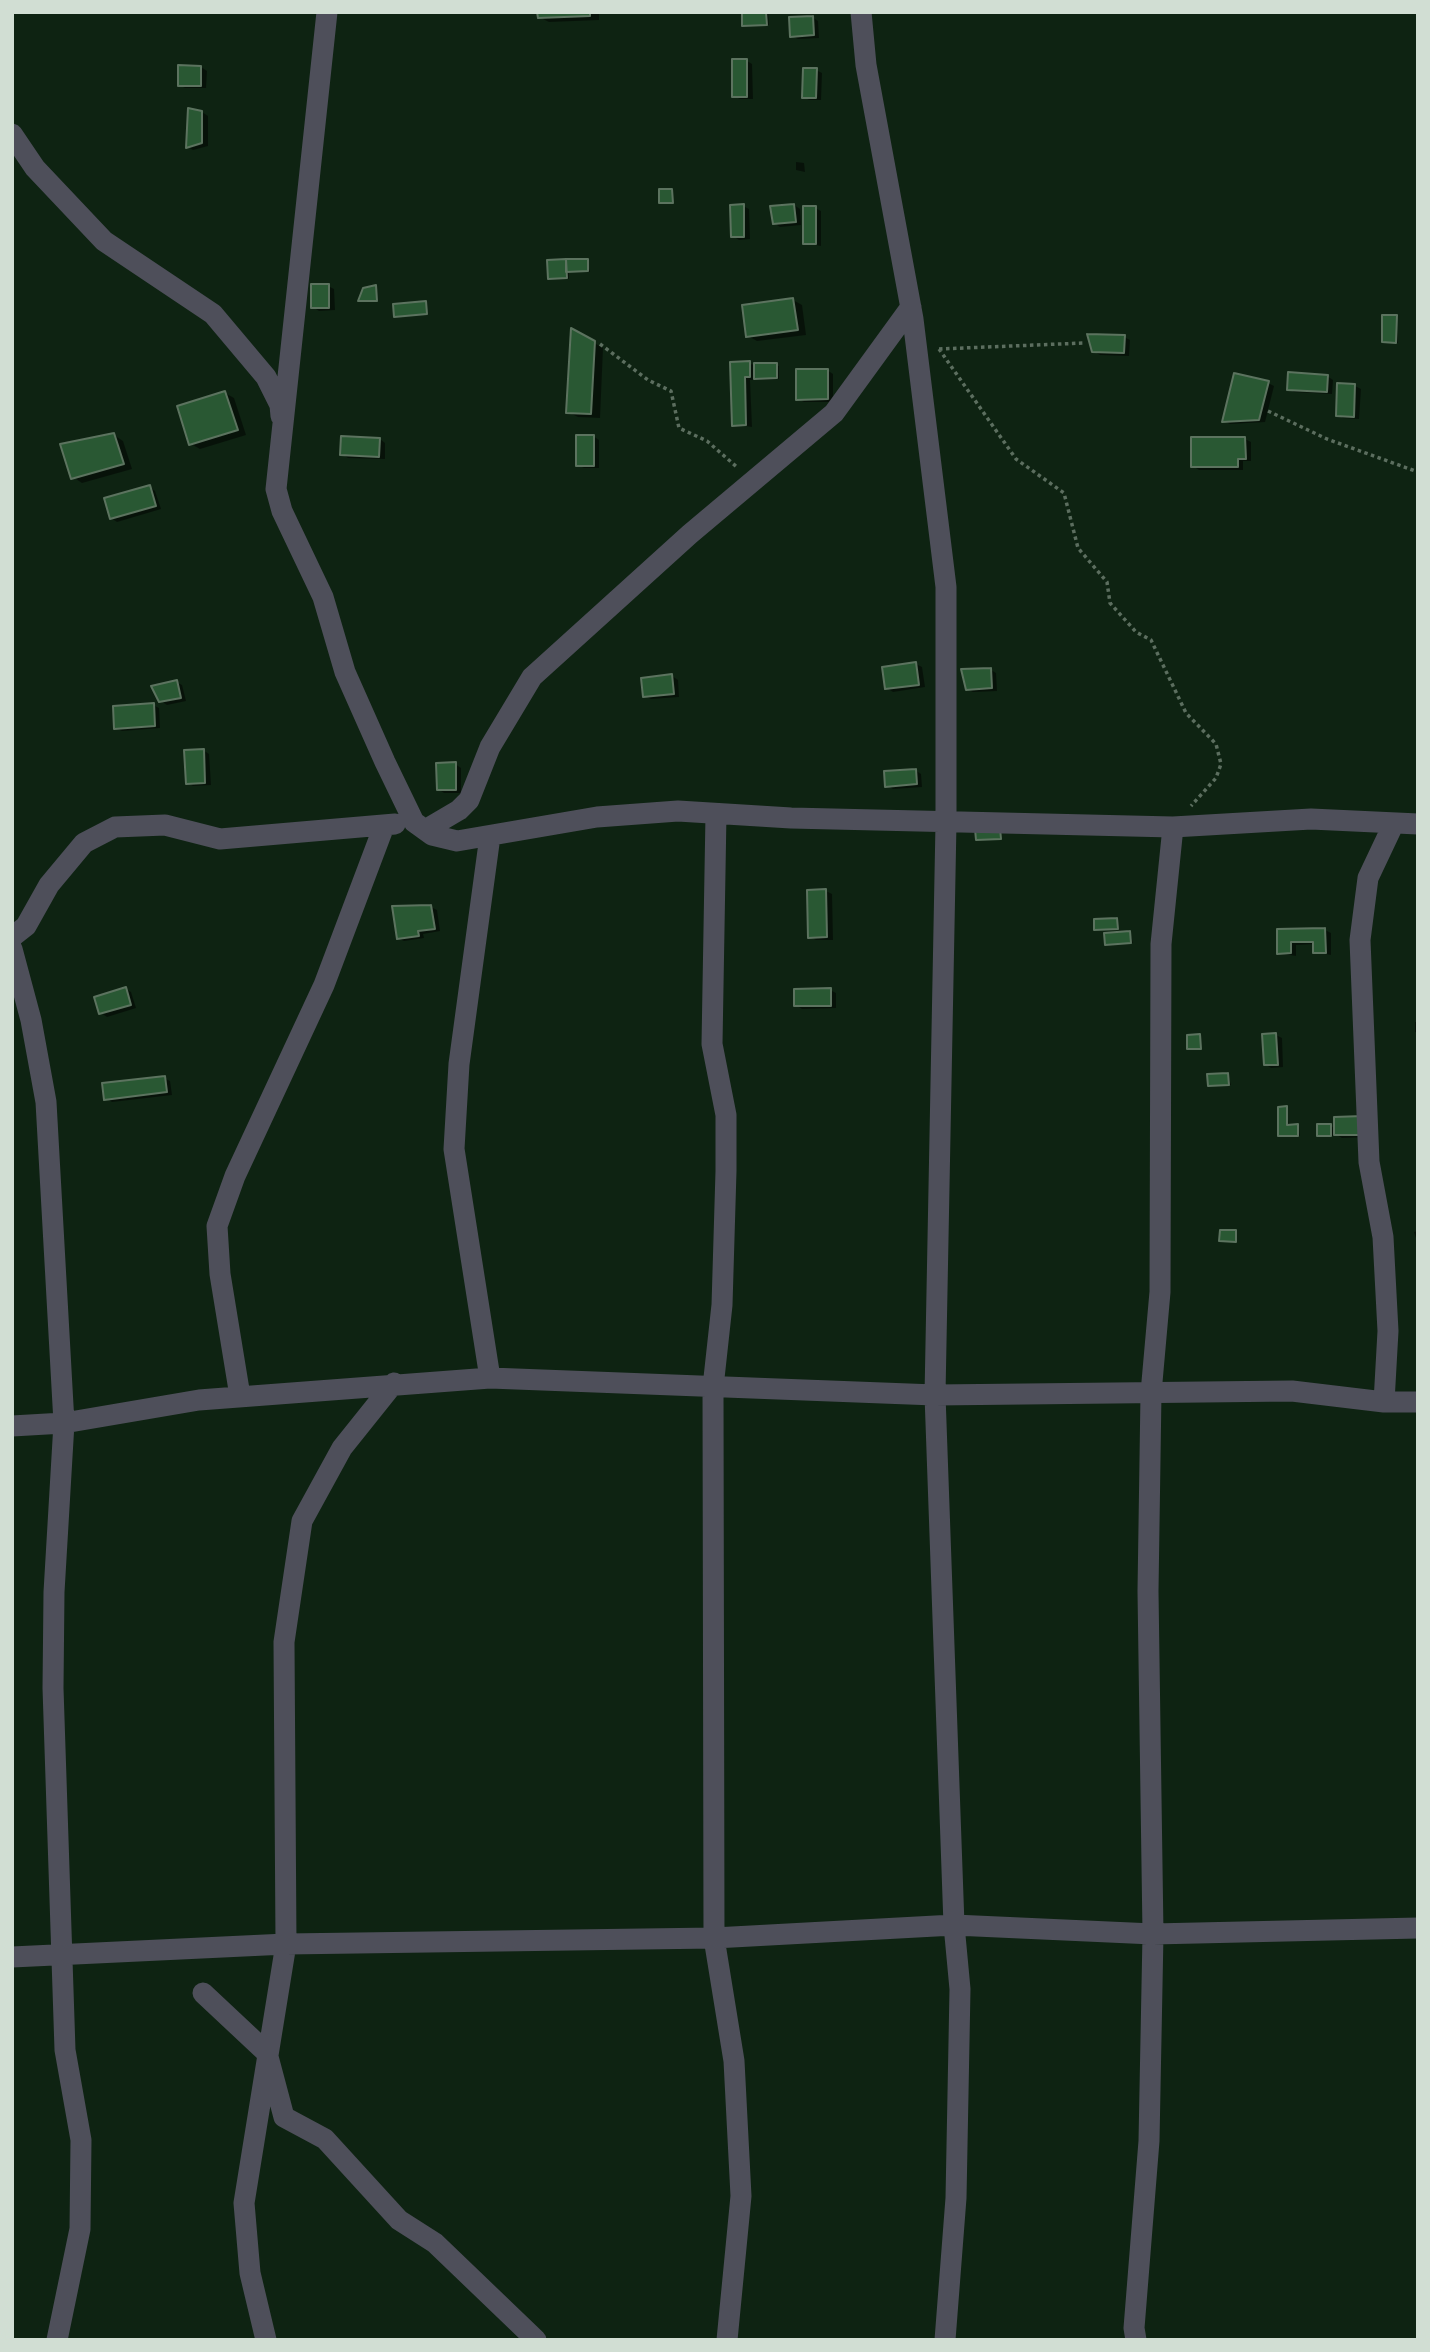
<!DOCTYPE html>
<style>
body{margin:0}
#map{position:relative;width:1430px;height:2352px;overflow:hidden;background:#0e2312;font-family:Overpass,sans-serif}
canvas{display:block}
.frame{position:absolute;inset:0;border:14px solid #d1ded3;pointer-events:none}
</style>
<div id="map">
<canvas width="1430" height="2352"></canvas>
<div class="frame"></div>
</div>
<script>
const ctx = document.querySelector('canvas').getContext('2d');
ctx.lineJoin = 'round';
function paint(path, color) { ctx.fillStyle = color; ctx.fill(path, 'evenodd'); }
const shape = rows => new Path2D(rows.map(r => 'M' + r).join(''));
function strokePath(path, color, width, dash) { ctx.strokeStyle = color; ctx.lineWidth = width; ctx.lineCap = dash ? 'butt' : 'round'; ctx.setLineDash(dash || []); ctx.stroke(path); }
const shadow = shape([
 [539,12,599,12,599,20,549,22,539,17],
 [744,12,768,12,769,25,746,26],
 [812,17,818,21,819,38,798,39,792,36],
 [747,61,752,64,753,99,740,99,734,96],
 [201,67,207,71,206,88,185,88,179,85],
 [816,70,822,73,821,100,809,100,804,97],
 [202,112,208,116,208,146,193,150,188,147],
 [796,162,804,163,805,172,796,170],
 [794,205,800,209,801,225,780,227,774,223],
 [743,206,749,209,750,239,739,240,733,236],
 [815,208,821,211,821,246,805,243],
 [587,261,590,272,569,272,569,279,550,278],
 [328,286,334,289,335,310,319,311,313,307],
 [793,300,802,305,806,335,757,341,748,336],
 [1396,317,1398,343,1386,343,1384,341],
 [573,331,603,348,600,418,578,417,568,412],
 [1124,337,1130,340,1129,356,1100,355,1093,351],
 [731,363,779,366,779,379,750,380,752,427,733,424],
 [827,370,833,374,833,402,804,402,798,399],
 [1327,376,1333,380,1332,394,1294,392,1289,389],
 [1268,383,1274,386,1265,422,1230,424,1224,421],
 [1355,386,1361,389,1359,419,1343,418,1338,415],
 [225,393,234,398,246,435,200,449,191,444],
 [114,435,123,441,132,469,82,483,73,477],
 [593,436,599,440,599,468,584,468,578,465],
 [380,439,385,443,385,459,348,458,342,454],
 [1245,439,1251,442,1251,461,1243,461,1243,470,1199,470,1193,466],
 [150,487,155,491,161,509,117,522,111,518],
 [916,664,922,667,925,687,893,692,887,688],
 [991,670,996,673,997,691,973,692,967,689],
 [672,676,678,680,679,697,651,699,645,696],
 [176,682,182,685,186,701,167,705,161,701],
 [153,705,159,708,160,728,122,731,116,728],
 [203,750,209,754,211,785,193,786,188,783],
 [455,764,461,768,461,793,444,793,438,789],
 [915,770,921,774,922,787,893,789,887,785],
 [826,891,832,894,833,940,816,940,810,937],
 [431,907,437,910,440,931,423,934,424,938,404,941,398,938],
 [1325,930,1331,933,1331,955,1315,952,1315,944,1296,945,1296,956,1279,953,1279,931],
 [1130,933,1133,943,1106,943],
 [126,989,131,992,136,1008,107,1017,101,1013],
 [830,990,836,993,836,1008,802,1009,796,1005],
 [1415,1022,1418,1022,1418,1033,1415,1032],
 [1276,1035,1282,1038,1283,1067,1271,1068,1265,1064],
 [1228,1075,1231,1085,1209,1085],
 [164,1078,170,1081,172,1095,112,1102,106,1098],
 [1286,1108,1289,1126,1299,1127,1300,1136,1280,1135],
 [1331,1126,1336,1129,1369,1137,1342,1138,1333,1133,1333,1136,1318,1135],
 [1418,1231,1418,1244,1414,1232]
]);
const building = shape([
 [537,12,590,12,590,16,538,18,537,12],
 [742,12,766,12,767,25,742,26,742,12],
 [813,16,814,35,790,37,789,17,813,16],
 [732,59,747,59,747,97,732,97,732,59],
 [178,65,201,66,201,86,178,86,178,65],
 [803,68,817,68,816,98,802,98,803,68],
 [188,108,202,111,202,143,186,148,188,108],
 [659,189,672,189,673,203,659,203,659,189],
 [744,204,744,237,731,237,730,205,744,204],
 [794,204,796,222,773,224,770,206,794,204],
 [803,206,816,206,816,244,803,244,803,206],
 [566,259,588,259,588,271,566,272,566,259],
 [566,259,567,278,548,279,547,260,566,259],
 [311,284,329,284,329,308,311,308,311,284],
 [376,285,377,301,358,301,363,288,376,285],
 [793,298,798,330,746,337,742,305,793,298],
 [426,301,427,314,394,317,393,304,426,301],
 [1382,315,1397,315,1396,343,1382,342,1382,315],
 [571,328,595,341,591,414,566,413,571,328],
 [1087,334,1125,335,1124,353,1092,352,1087,334],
 [750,361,750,377,745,377,746,425,732,426,730,362,750,361],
 [754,363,777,363,777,378,754,379,754,363],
 [796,369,828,369,828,399,796,400,796,369],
 [1288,372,1328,375,1327,392,1287,390,1288,372],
 [1234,373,1269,381,1259,420,1222,422,1234,373],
 [1337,383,1355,384,1354,417,1336,416,1337,383],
 [225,391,238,430,189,445,177,406,225,391],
 [114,433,124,464,71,479,60,444,114,433],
 [576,435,594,435,594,466,576,466,576,435],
 [341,436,380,438,379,457,340,455,341,436],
 [1191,437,1245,437,1246,459,1238,459,1238,467,1191,467,1191,437],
 [150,485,156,506,110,519,104,498,150,485],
 [916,662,919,685,885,689,882,667,916,662],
 [991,668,992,688,966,690,961,669,991,668],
 [672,674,674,694,643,697,641,678,672,674],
 [177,680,181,698,159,702,151,686,177,680],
 [154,703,155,726,114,729,113,706,154,703],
 [204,749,205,783,186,784,184,750,204,749],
 [456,762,456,790,437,790,436,763,456,762],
 [916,769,917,784,885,787,884,771,916,769],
 [1000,828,1001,839,976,840,975,829,1000,828],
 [826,889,827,937,808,938,807,890,826,889],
 [431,905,435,929,418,931,419,936,397,939,392,906,431,905],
 [1117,918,1118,929,1094,930,1094,919,1117,918],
 [1325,928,1326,953,1313,953,1313,942,1291,942,1291,953,1277,954,1277,929,1325,928],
 [1130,931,1131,943,1105,945,1104,933,1130,931],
 [126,987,131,1005,99,1014,94,997,126,987],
 [831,988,831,1006,794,1006,794,989,831,988],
 [1276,1033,1278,1065,1264,1065,1262,1034,1276,1033],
 [1200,1034,1201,1049,1187,1049,1187,1035,1200,1034],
 [1228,1073,1229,1085,1208,1086,1207,1074,1228,1073],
 [165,1076,167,1092,104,1100,102,1083,165,1076],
 [1287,1106,1287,1125,1298,1124,1298,1136,1278,1136,1278,1107,1287,1106],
 [1363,1116,1363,1135,1334,1135,1334,1117,1363,1116],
 [1317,1124,1331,1124,1331,1136,1317,1136,1317,1124],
 [1220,1230,1236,1230,1236,1242,1219,1241,1220,1230]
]);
const path = shape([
 [600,344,648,380,671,391,679,428,707,441,738,468],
 [939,349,1016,459,1064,493,1078,548,1107,582,1110,603,1136,632,1151,640,1186,713,1216,744,1221,764,1216,778,1191,806],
 [939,349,1084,343],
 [1268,411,1327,439,1418,472]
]);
const street = shape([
 [327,12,276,489,282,511,323,597,345,672,385,762,414,822,432,835,457,841,597,817,678,811,791,818,1173,827,1311,819,1418,824],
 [861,12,866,65,913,319,946,587,946,823,935,1395,954,1925,960,1989,956,2198,945,2340],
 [12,134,35,168,104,241,213,314,266,377,280,405,281,416],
 [716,814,712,1044,726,1115,726,1171,722,1305,713,1387,714,1938,734,2061,741,2196,727,2340],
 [425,830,459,810,469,800,490,747,532,677,690,534,834,413,911,307],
 [490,836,459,1064,454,1149,490,1378],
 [12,937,26,926,49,885,84,843,115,827,165,825,220,839,395,824],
 [12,949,31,1020,46,1102,64,1423,54,1592,53,1688,65,2050,81,2140,80,2229,57,2340],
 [240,1396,220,1274,217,1226,235,1176,324,985,384,826],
 [1384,1402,1388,1331,1383,1237,1369,1162,1360,940,1368,878,1394,823],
 [12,1426,64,1423,199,1400,490,1378,935,1395,1292,1391,1384,1402,1418,1402],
 [12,1957,286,1944,714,1938,954,1925,1153,1934,1418,1928],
 [203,1993,267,2053,284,2117,325,2139,399,2220,435,2243,536,2340],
 [266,2340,250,2273,244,2203,286,1944,284,1642,302,1521,342,1448,394,1383],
 [1136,2340,1134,2328,1149,2141,1153,1934,1148,1591,1151,1393,1160,1292,1161,944,1173,827]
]);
paint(shadow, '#0007');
paint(building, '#295833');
strokePath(building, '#5c735f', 2);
strokePath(path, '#5c6e5f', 3.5, [3.5, 3.5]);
strokePath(street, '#4e4f5a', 21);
</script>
